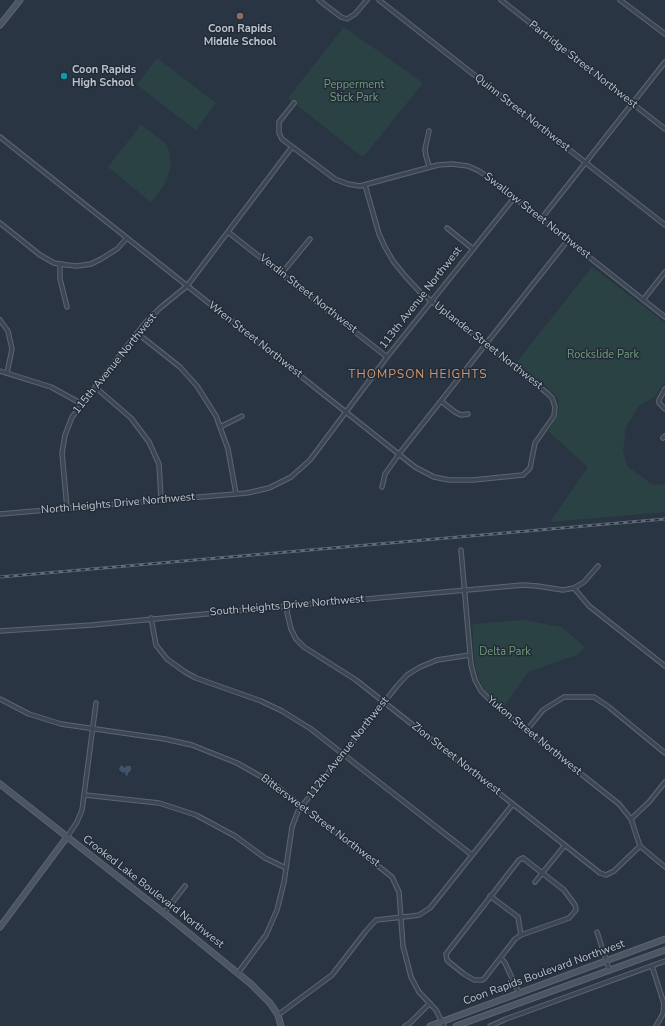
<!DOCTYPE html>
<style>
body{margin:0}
canvas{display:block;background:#293543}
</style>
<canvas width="665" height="1026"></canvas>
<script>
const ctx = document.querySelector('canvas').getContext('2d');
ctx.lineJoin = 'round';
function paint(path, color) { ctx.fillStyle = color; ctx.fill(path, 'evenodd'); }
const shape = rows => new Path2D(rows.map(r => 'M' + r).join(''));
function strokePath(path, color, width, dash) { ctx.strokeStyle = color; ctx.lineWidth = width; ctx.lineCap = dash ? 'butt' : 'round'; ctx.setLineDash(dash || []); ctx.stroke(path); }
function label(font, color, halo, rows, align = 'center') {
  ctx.font = font + ' "Nunito Sans",sans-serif'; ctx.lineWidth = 3; ctx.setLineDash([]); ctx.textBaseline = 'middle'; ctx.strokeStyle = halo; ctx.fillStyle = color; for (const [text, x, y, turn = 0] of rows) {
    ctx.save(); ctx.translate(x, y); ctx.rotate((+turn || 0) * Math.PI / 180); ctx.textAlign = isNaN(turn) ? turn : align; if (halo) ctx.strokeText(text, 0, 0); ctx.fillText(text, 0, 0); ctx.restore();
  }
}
const green = shape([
 [344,27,423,83,365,155,361,156,288,98],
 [157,58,216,103,196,130,137,85],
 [141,125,165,143,169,151,171,162,168,176,162,188,151,202,108,167],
 [592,267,665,323,665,382,654,397,639,406,626,427,623,451,627,466,653,485,665,484,665,512,550,522,588,467,548,431,556,419,559,409,557,397,548,388,516,363],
 [524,620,561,627,585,647,579,654,528,672,503,708,488,695,479,680,475,665,472,624]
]);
const water = shape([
 [121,765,125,768,126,766,131,766,131,770,128,773,127,777,125,774,126,771,124,773,120,771,119,769]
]);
const street = shape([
 [319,0,341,17,347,19,355,14,367,0],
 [379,0,665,225],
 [501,0,665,129],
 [620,0,665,34],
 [294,103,279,122,279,133,282,139,335,179,348,184,360,186,438,165,452,164,468,166,479,171,488,177,665,317],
 [429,131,425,149,426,156,429,166],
 [0,137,415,467,434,477,449,480,473,480,523,475,530,468,535,443,554,416,555,407,552,398,547,393,420,292,406,277,393,261,385,247,379,234,365,185],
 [541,219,665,62],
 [0,223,40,255,54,263,67,265,77,266,91,264,101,259,117,249,127,238],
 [447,228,473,249],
 [228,232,387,357],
 [60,264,60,279,67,307],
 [282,273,310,239],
 [643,300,665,272],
 [0,320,8,331,12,349,7,373],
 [137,333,180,367,197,386,216,416,228,449,236,494],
 [0,371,51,387,82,404],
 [95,387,131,418,149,442,159,464,161,499],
 [665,389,659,400,659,403,665,409],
 [441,401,455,412,461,415,468,414],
 [220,427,242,416],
 [663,438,665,436],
 [382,487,385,474,399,454,568,240],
 [67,508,62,453,65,435,72,417,145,323,160,308,187,286,292,147],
 [0,514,247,493,269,488,291,477,310,460,387,357,514,198],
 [461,550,471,665,475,680,481,691,498,708,619,804,631,819,640,846,665,867],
 [574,588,589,606,665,666],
 [288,606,287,612,291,629,296,639,304,647,356,680,600,873,606,875,614,871,640,846],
 [151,618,156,645,167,659,185,672,196,678,261,701,282,711,311,729,472,855],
 [0,631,92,625,288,606,523,585,537,586,563,590,574,588,584,582,598,566],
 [0,699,29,714,61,724,165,739,192,745,237,763,274,784,392,877,399,892,403,946,411,977,419,992,436,1010,444,1026],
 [526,731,543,710,564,697,594,697,609,707,665,753],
 [85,795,159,803,196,815,235,836,265,858,286,868],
 [631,819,649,802,665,782],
 [67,837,77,822,82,810,96,703],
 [523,858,564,890,575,905,576,910,569,918,521,935,515,939,484,979,482,980,474,980,464,974,449,962,447,960,446,954,519,860,523,858],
 [535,882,565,845],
 [490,896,518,917,521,935],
 [164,913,185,886],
 [597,932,609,969],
 [501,958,505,963,519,993],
 [652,966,664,1004,663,1014,656,1026],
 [238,973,266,935,277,910,284,882,292,827,298,811,397,686,407,675,420,667,437,660,470,655],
 [278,1015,332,975,366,931,376,920,412,916,419,915,430,908,513,804],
 [405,1026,410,1023,430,1003],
 [490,1026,506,1019,665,961]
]);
const secondary = shape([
 [0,25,20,0],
 [0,784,164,913,251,984,270,1003,278,1015,281,1026],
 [0,927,67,837],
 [430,1026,665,939],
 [456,1026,665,950]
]);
const rail = shape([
 [0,577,665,519]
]);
const markers = [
 [240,16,4,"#8d6e63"],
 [64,76,4,"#0f9aa8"]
];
const poiNames = [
 ["Coon Rapids",240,29],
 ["Middle School",240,42],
 ["Coon Rapids",72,70,"left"],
 ["High School",72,83,"left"]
];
const streetNames = [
 ["Partridge Street Northwest",583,65,38],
 ["Quinn Street Northwest",522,113,38],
 ["Swallow Street Northwest",537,216,38],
 ["Verdin Street Northwest",308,294,38],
 ["113th Avenue Northwest",421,298,-52],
 ["Wren Street Northwest",255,340,38],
 ["Uplander Street Northwest",488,346,38],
 ["115th Avenue Northwest",115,364,-51],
 ["North Heights Drive Northwest",118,504,-5],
 ["South Heights Drive Northwest",287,606,-5],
 ["Yukon Street Northwest",534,736,39],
 ["112th Avenue Northwest",348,748,-52],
 ["Zion Street Northwest",456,759,38],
 ["Bittersweet Street Northwest",320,821,37],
 ["Crooked Lake Boulevard Northwest",153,892,38],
 ["Coon Rapids Boulevard Northwest",544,973,-20]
];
const parkNames = [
 ["Pepperment",354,85],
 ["Stick Park",354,98],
 ["Rockslide Park",603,355],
 ["Delta Park",505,652]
];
const neighbourhoodNames = [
 ["THOMPSON HEIGHTS",418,375]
];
paint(green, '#2b4244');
paint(water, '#40536b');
strokePath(street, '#5c6570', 5.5);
strokePath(secondary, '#5c6570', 7);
strokePath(street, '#3d4753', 3.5);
strokePath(secondary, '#4b5665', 5);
strokePath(rail, '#606b79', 3);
strokePath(rail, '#222c38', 1.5, [4.5]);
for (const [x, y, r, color] of markers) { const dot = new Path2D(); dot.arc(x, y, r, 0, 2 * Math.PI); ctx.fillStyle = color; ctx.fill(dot); strokePath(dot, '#222c38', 1.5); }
label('bold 11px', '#bbc2cc', '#222c38', poiNames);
label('11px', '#bbc2cc', '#222c38', streetNames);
label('11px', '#739c7b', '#222c38', parkNames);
ctx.letterSpacing = '1px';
label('12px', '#d29770', '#222c38', neighbourhoodNames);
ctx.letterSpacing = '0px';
</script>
